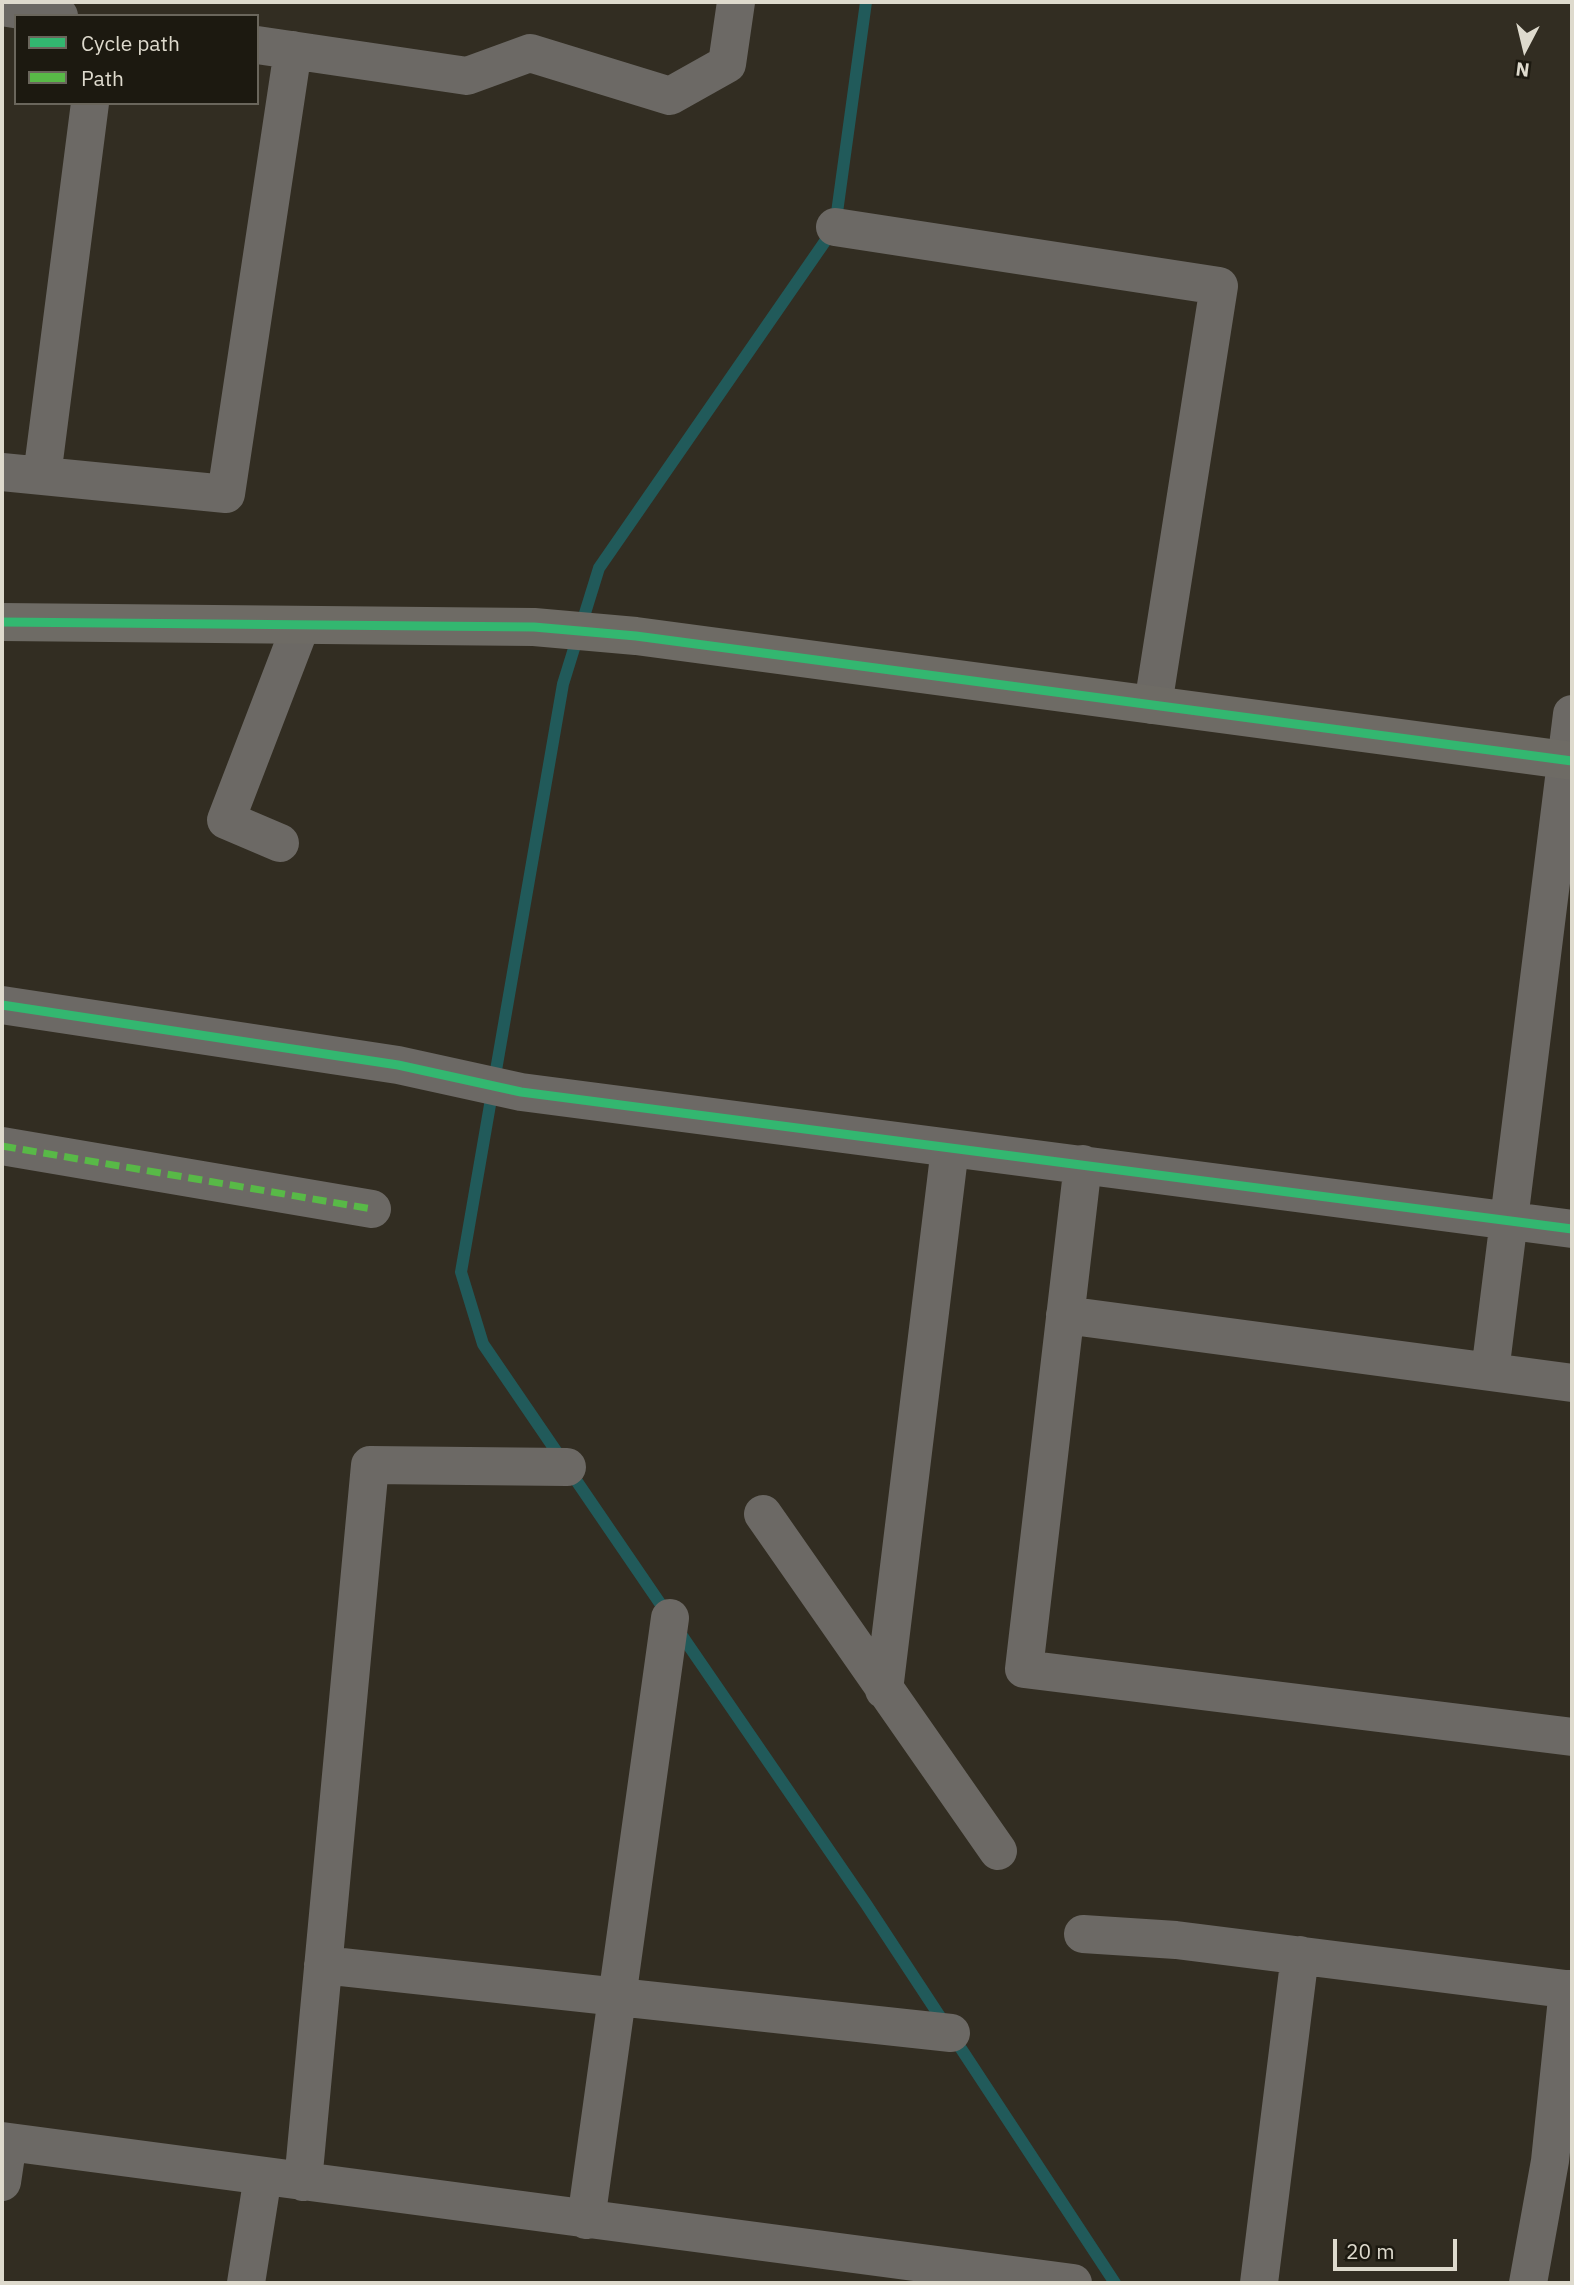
<!DOCTYPE html>
<style>
body{margin:0}
#map{position:relative;width:1574px;height:2285px;overflow:hidden;background:#322d22;font-family:"IBM Plex Sans",sans-serif}
canvas{display:block}
.frame{position:absolute;inset:0;border:4px solid #dedacd;pointer-events:none}
.legend{position:absolute;left:14px;top:14px;width:245px;height:91px;box-sizing:border-box;background:#1c1910;border:2px solid #6a665c;margin:0;padding:9px 12px;list-style:none;font-size:21px;color:#dedacd}
.legend li{display:flex;align-items:center;gap:14px;height:35px}
.legend b{width:35px;border:2px solid #6a665c}
.north{position:absolute;left:1490px;top:14px;width:70px;height:70px;-webkit-text-stroke:5px #1c1910;paint-order:stroke;rotate:187deg;font-size:19px;font-weight:700;line-height:28px;text-align:center;color:#dedacd}
.north::after{content:'';display:block;margin:auto;width:24px;height:32px;background:#dedacd;clip-path:polygon(50% 0,100% 100%,50% 72%,0 100%)}
.scale{position:absolute;left:1333px;top:2239px;width:124px;height:32px;box-sizing:border-box;border:4px solid #dedacd;border-top:0;padding-left:9px;font-size:21px;line-height:24px;white-space:nowrap;color:#dedacd;-webkit-text-stroke:5px #1c1910;paint-order:stroke}
</style>
<div id="map">
<canvas width="1574" height="2285"></canvas>
<div class="frame"></div>
<ul class="legend">
<li><b style="height:9px;background:#33b770"></b>Cycle path</li>
<li><b style="height:9px;background:#58b947"></b>Path</li>
</ul>
<div class="north">N</div>
<div class="scale">20 m</div>
</div>
<script>
const ctx = document.querySelector('canvas').getContext('2d');
ctx.lineJoin = 'round';
const shape = rows => new Path2D(rows.map(r => 'M' + r).join(''));
function strokePath(path, color, width, dash) { ctx.strokeStyle = color; ctx.lineWidth = width; ctx.lineCap = dash ? 'butt' : 'round'; ctx.setLineDash(dash || []); ctx.stroke(path); }
const stream = shape([
 [668,1615,483,1344,461,1272,563,684,599,568,835,227,866,2],
 [678,1630,866,1904,1115,2283]
]);
const street = shape([
 [2,7,59,16],
 [257,45,467,76,530,53,670,96,727,64,736,2],
 [835,227,1219,286,1153,705],
 [2,472,226,494,293,50],
 [42,476,90,103],
 [280,843,226,820,301,625],
 [2,1005,398,1065,521,1092,1572,1229],
 [2,1146,372,1209],
 [1083,1164,1024,1669,1572,1737],
 [1065,1315,1572,1383],
 [1490,1372,1572,714],
 [763,1514,998,1851],
 [884,1690,950,1148],
 [1083,1934,1176,1940,1572,1990],
 [323,1965,951,2033],
 [2,2141,1073,2283],
 [2,2182,8,2142],
 [303,2182,370,1465,567,1467],
 [586,2220,670,1618],
 [246,2283,263,2176],
 [1259,2283,1300,1955],
 [1528,2283,1550,2161,1568,1989]
]);
const secondary = shape([
 [2,622,534,627,636,636,1572,761]
]);
const quiet = shape([
 [2,1146,372,1209]
]);
const cycleway = shape([
 [2,622,534,627,636,636,1572,761],
 [2,1005,398,1065,521,1092,1572,1229]
]);
strokePath(stream, '#215a5a', 12);
strokePath(street, '#6c6965', 38);
strokePath(secondary, '#6e6b65', 38);
strokePath(quiet, '#58b947', 7, [14, 7]);
strokePath(cycleway, '#33b770', 9);
</script>
